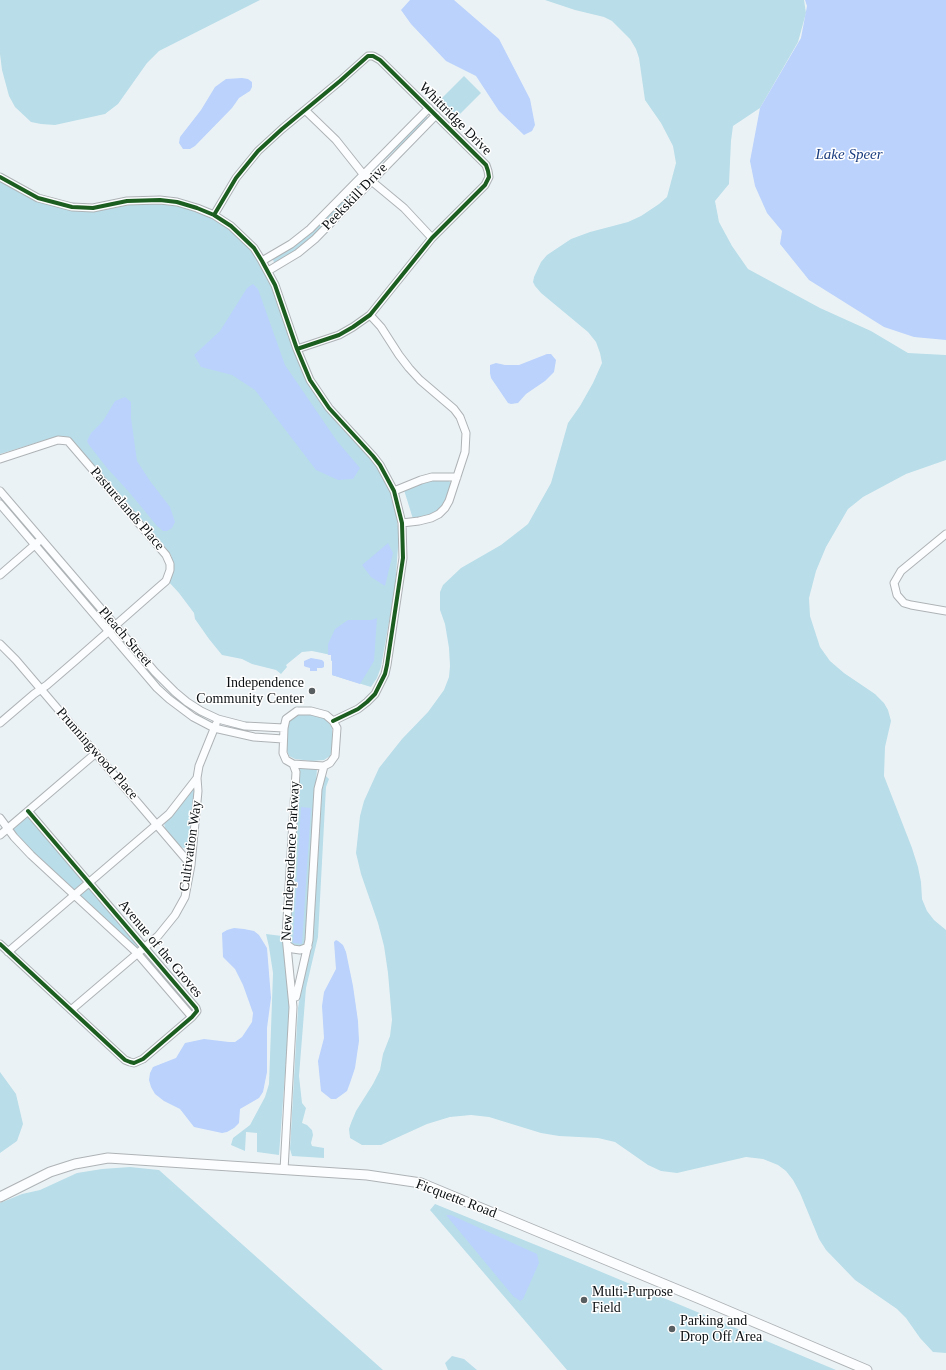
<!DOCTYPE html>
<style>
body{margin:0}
canvas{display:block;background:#ebf2f5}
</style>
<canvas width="946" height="1370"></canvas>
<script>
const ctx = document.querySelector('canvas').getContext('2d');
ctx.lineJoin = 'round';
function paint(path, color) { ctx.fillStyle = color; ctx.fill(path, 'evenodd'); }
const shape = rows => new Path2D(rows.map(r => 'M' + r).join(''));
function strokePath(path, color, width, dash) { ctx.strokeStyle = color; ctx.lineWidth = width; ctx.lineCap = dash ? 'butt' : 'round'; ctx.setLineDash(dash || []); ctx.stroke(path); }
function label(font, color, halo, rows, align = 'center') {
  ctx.font = font + ' Georgia,serif'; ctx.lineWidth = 3; ctx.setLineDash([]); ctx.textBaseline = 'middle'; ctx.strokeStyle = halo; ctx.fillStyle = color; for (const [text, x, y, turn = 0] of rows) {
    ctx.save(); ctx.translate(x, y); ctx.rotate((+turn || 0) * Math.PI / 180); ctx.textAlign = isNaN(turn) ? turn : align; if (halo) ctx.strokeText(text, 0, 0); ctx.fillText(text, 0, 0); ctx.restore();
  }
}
const green = shape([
 [0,0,260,0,159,51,147,63,118,104,105,114,55,125,41,124,31,122,15,107,9,96,2,70,0,54],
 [545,0,804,0,806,13,798,42,760,108,733,126,731,141,729,184,715,201,719,222,732,246,748,269,820,308,871,331,908,353,946,355,946,460,906,474,863,497,848,509,826,547,816,571,809,598,810,616,820,647,830,661,844,673,875,694,884,703,888,710,891,721,885,747,884,776,912,848,918,867,921,882,922,899,927,911,934,920,946,930,946,1353,933,1352,920,1338,906,1318,897,1309,855,1280,826,1250,819,1239,800,1193,793,1180,786,1171,778,1165,763,1159,746,1157,677,1173,661,1171,648,1165,615,1142,598,1138,559,1136,541,1133,489,1117,471,1115,450,1117,427,1124,381,1145,362,1145,350,1138,349,1129,351,1123,356,1111,373,1084,380,1070,383,1054,390,1036,392,1020,388,973,384,946,378,923,361,874,356,853,360,816,364,801,379,768,402,739,428,712,444,690,449,677,450,666,449,648,445,624,440,610,440,592,443,585,461,568,501,545,528,524,551,483,568,423,580,406,593,383,602,363,600,353,596,342,588,332,541,293,535,286,533,282,534,277,541,262,547,255,571,239,590,232,628,222,641,216,659,204,667,197,676,163,673,146,661,123,645,100,639,58,636,49,630,39,612,21,604,17,575,10],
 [464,76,481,93,453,121,436,104],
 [425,116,427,117,427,120,372,172,371,170],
 [363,180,363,183,327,225,303,247,276,263,274,263,273,259],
 [0,181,24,195,43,203,78,211,97,211,134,204,149,203,175,206,189,209,209,217,221,223,238,236,257,258,270,283,294,352,306,379,321,404,337,423,375,464,392,495,397,520,399,534,395,588,381,667,377,678,371,687,332,675,332,661,331,660,331,655,312,651,302,652,286,665,287,667,281,674,276,670,252,664,242,659,222,655,209,639,195,619,194,613,179,593,168,581,173,562,171,555,162,543,75,443,69,437,58,436,0,454],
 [447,479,452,484,445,503,440,509,428,516,413,519,404,490,433,480],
 [297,715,315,715,326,719,329,723,332,728,332,750,330,756,324,760,312,761,295,759,289,756,287,750,288,723,292,718],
 [299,767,317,768,306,942,305,945,300,948,289,945],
 [324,774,329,779,326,787,318,937,306,988,299,1076,302,1103,306,1108,302,1123,307,1125,312,1130,313,1135,311,1143,312,1146,324,1148,324,1158,292,1156,290,1149,298,1008,304,971,313,939,322,790,320,785],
 [193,789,195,791,190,843,187,847,183,848,178,845,165,828,164,823],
 [28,817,83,881,78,888,73,890,16,837,13,831,15,826],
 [87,888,90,888,139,945,137,948,81,897,81,893],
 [266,934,282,936,284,942,290,1006,279,1155,257,1152,257,1133,246,1132,245,1151,231,1145,233,1138,250,1125,265,1097,269,1084,273,973,269,947],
 [0,1072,16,1094,23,1124,17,1141,0,1153],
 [130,1167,159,1170,383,1370,0,1370,0,1203,22,1194,40,1190,77,1173,102,1169],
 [435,1204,568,1258,836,1370,567,1370,430,1210],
 [452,1356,464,1359,477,1370,448,1370,445,1363]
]);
const water = shape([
 [410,0,454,0,499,39,530,99,535,125,532,131,524,135,499,111,476,76,446,61,411,24,401,10],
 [805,0,946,0,946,340,914,337,884,327,809,280,780,244,782,231,767,213,755,186,750,161,760,108,801,38,807,6],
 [242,78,248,79,252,82,252,87,250,91,239,98,232,108,195,146,190,149,183,149,179,143,180,137,201,110,215,87,226,79],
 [253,284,258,289,285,365,337,441,360,468,353,479,338,480,316,470,255,390,232,375,201,367,194,355,220,331,247,288],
 [547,354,551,354,556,360,554,372,545,381,526,394,518,403,511,404,508,403,491,378,490,373,490,365,496,363,505,365,519,365],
 [125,397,131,402,131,418,137,461,150,481,170,507,175,522,172,528,167,531,163,531,157,526,129,492,107,468,89,445,87,441,91,433,103,421,115,401],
 [388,543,393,553,385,586,371,577,362,565],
 [377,618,374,661,360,684,332,675,332,661,331,660,331,655,328,655,328,644,335,629,348,620,371,620],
 [311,658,322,660,324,662,324,667,322,668,317,668,317,671,310,671,310,668,306,667,304,666,304,661],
 [301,807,311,808,302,944,293,943],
 [234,928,244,929,254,931,259,935,267,948,271,998,267,1028,267,1072,263,1092,259,1098,240,1109,239,1123,234,1128,227,1132,222,1133,194,1127,180,1109,164,1101,155,1094,151,1087,149,1080,150,1073,153,1067,176,1058,185,1043,204,1039,229,1042,235,1042,242,1037,252,1022,253,1013,243,985,235,969,223,957,222,933,227,930],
 [336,940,338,941,343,945,346,952,353,986,358,1021,359,1041,355,1068,350,1083,347,1091,336,1099,331,1099,321,1091,318,1061,324,1038,322,1006,324,992,336,969,334,942],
 [446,1215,451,1215,537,1254,539,1263,523,1299,520,1301,513,1296]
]);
const minor = shape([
 [305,110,336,140,363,174,404,208,432,238],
 [0,177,38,198,72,207,93,208,127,201,160,200,177,202,197,208,214,215,231,226,254,248,262,261,275,285,297,349,310,380,329,408,373,456,380,465,394,491,402,523,403,558,387,665,385,674,375,694,367,702,358,709,333,721],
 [214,215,236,178,258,151,282,129,340,81,368,56,373,56,380,60,486,165,488,171,489,177,485,185,432,238,370,315,353,327,339,335,297,349],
 [262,261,291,244,310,229,429,108],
 [268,271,298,253,315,239,436,115],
 [370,315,381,327,399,355,409,368,420,380,454,409,460,417,466,433,465,452,449,501,445,508,439,514,431,518,419,521,402,523],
 [0,459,58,440,68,441,166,555,170,564,170,570,166,581,159,587,76,660,47,685,34,694,0,723],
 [0,491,115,625,155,672,175,692,187,702,201,711,218,719,245,726,284,728],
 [394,491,421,480,432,477,457,477],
 [0,504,157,688,169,699,193,717,214,728,254,737,283,739],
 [946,534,901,571,894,583,897,595,904,603,911,605,946,611],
 [0,575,38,542],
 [0,644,16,660,191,865],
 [297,711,311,711,326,715,333,721,337,728,335,756,330,763,324,766,308,765,293,764,286,760,283,753,284,728,286,719,297,711],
 [0,818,14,837,31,855,137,953,192,1017],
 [0,835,96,753],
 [0,944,125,1060,130,1062,134,1063,143,1059,192,1017,197,1011,196,1008,28,811],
 [287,945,293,949,300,950,308,947],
 [8,952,169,814,197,778],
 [296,997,309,940,318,789,324,766],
 [71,1010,158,936,175,915,185,897,191,865,198,791,197,778,199,766,216,724],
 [284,1170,293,1007,286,936,296,772,293,764]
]);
const major = shape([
 [0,1197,50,1172,75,1164,108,1158,367,1175,421,1183,700,1299,867,1370]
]);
const cycleway = shape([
 [0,177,38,198,72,207,93,208,127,201,160,200,177,202,197,208,214,215,231,226,254,248,262,261,275,285,297,349,310,380,329,408,373,456,380,465,394,491,402,523,403,558,387,665,385,674,375,694,367,702,358,709,333,721],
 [214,215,236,178,258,151,282,129,340,81,368,56,373,56,380,60,486,165,488,171,489,177,485,185,432,238,370,315,353,327,339,335,297,349],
 [0,944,125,1060,130,1062,134,1063,143,1059,192,1017,197,1011,196,1008,28,811]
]);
const markers = [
 [312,691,4,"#595e61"],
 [584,1300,4,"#595e61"],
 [672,1329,4,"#595e61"]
];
const streetNames = [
 ["Whittridge Drive",455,119,45],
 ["Peekskill Drive",355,197,-46],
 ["Pasturelands Place",127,509,49],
 ["Pleach Street",125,637,49],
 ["Prunningwood Place",97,754,49],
 ["Cultivation Way",191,846,-82],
 ["New Independence Parkway",291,861,-87],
 ["Avenue of the Groves",160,949,50],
 ["Ficquette Road",456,1199,21]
];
const poiNames = [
 ["Independence",304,683,"right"],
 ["Community Center",304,699,"right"],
 ["Multi-Purpose",592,1292],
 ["Field",592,1308],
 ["Parking and",680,1321],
 ["Drop Off Area",680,1337]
];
const waterNames = [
 ["Lake Speer",849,155]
];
paint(green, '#b9dee9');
paint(water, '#bad2fc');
strokePath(minor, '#aeb3b6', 9);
strokePath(major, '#aeb3b6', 11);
strokePath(minor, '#fcfdfe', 7);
strokePath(major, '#fcfdfe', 9);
strokePath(cycleway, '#1b5e20', 4);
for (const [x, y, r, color] of markers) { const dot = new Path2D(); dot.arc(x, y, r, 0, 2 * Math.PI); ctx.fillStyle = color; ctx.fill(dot); strokePath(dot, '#fff', 1.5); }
label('14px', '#0b0f11', '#fff', streetNames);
label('14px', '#0b0f11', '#fff', poiNames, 'left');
label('italic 15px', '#1a3d7f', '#fff', waterNames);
</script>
